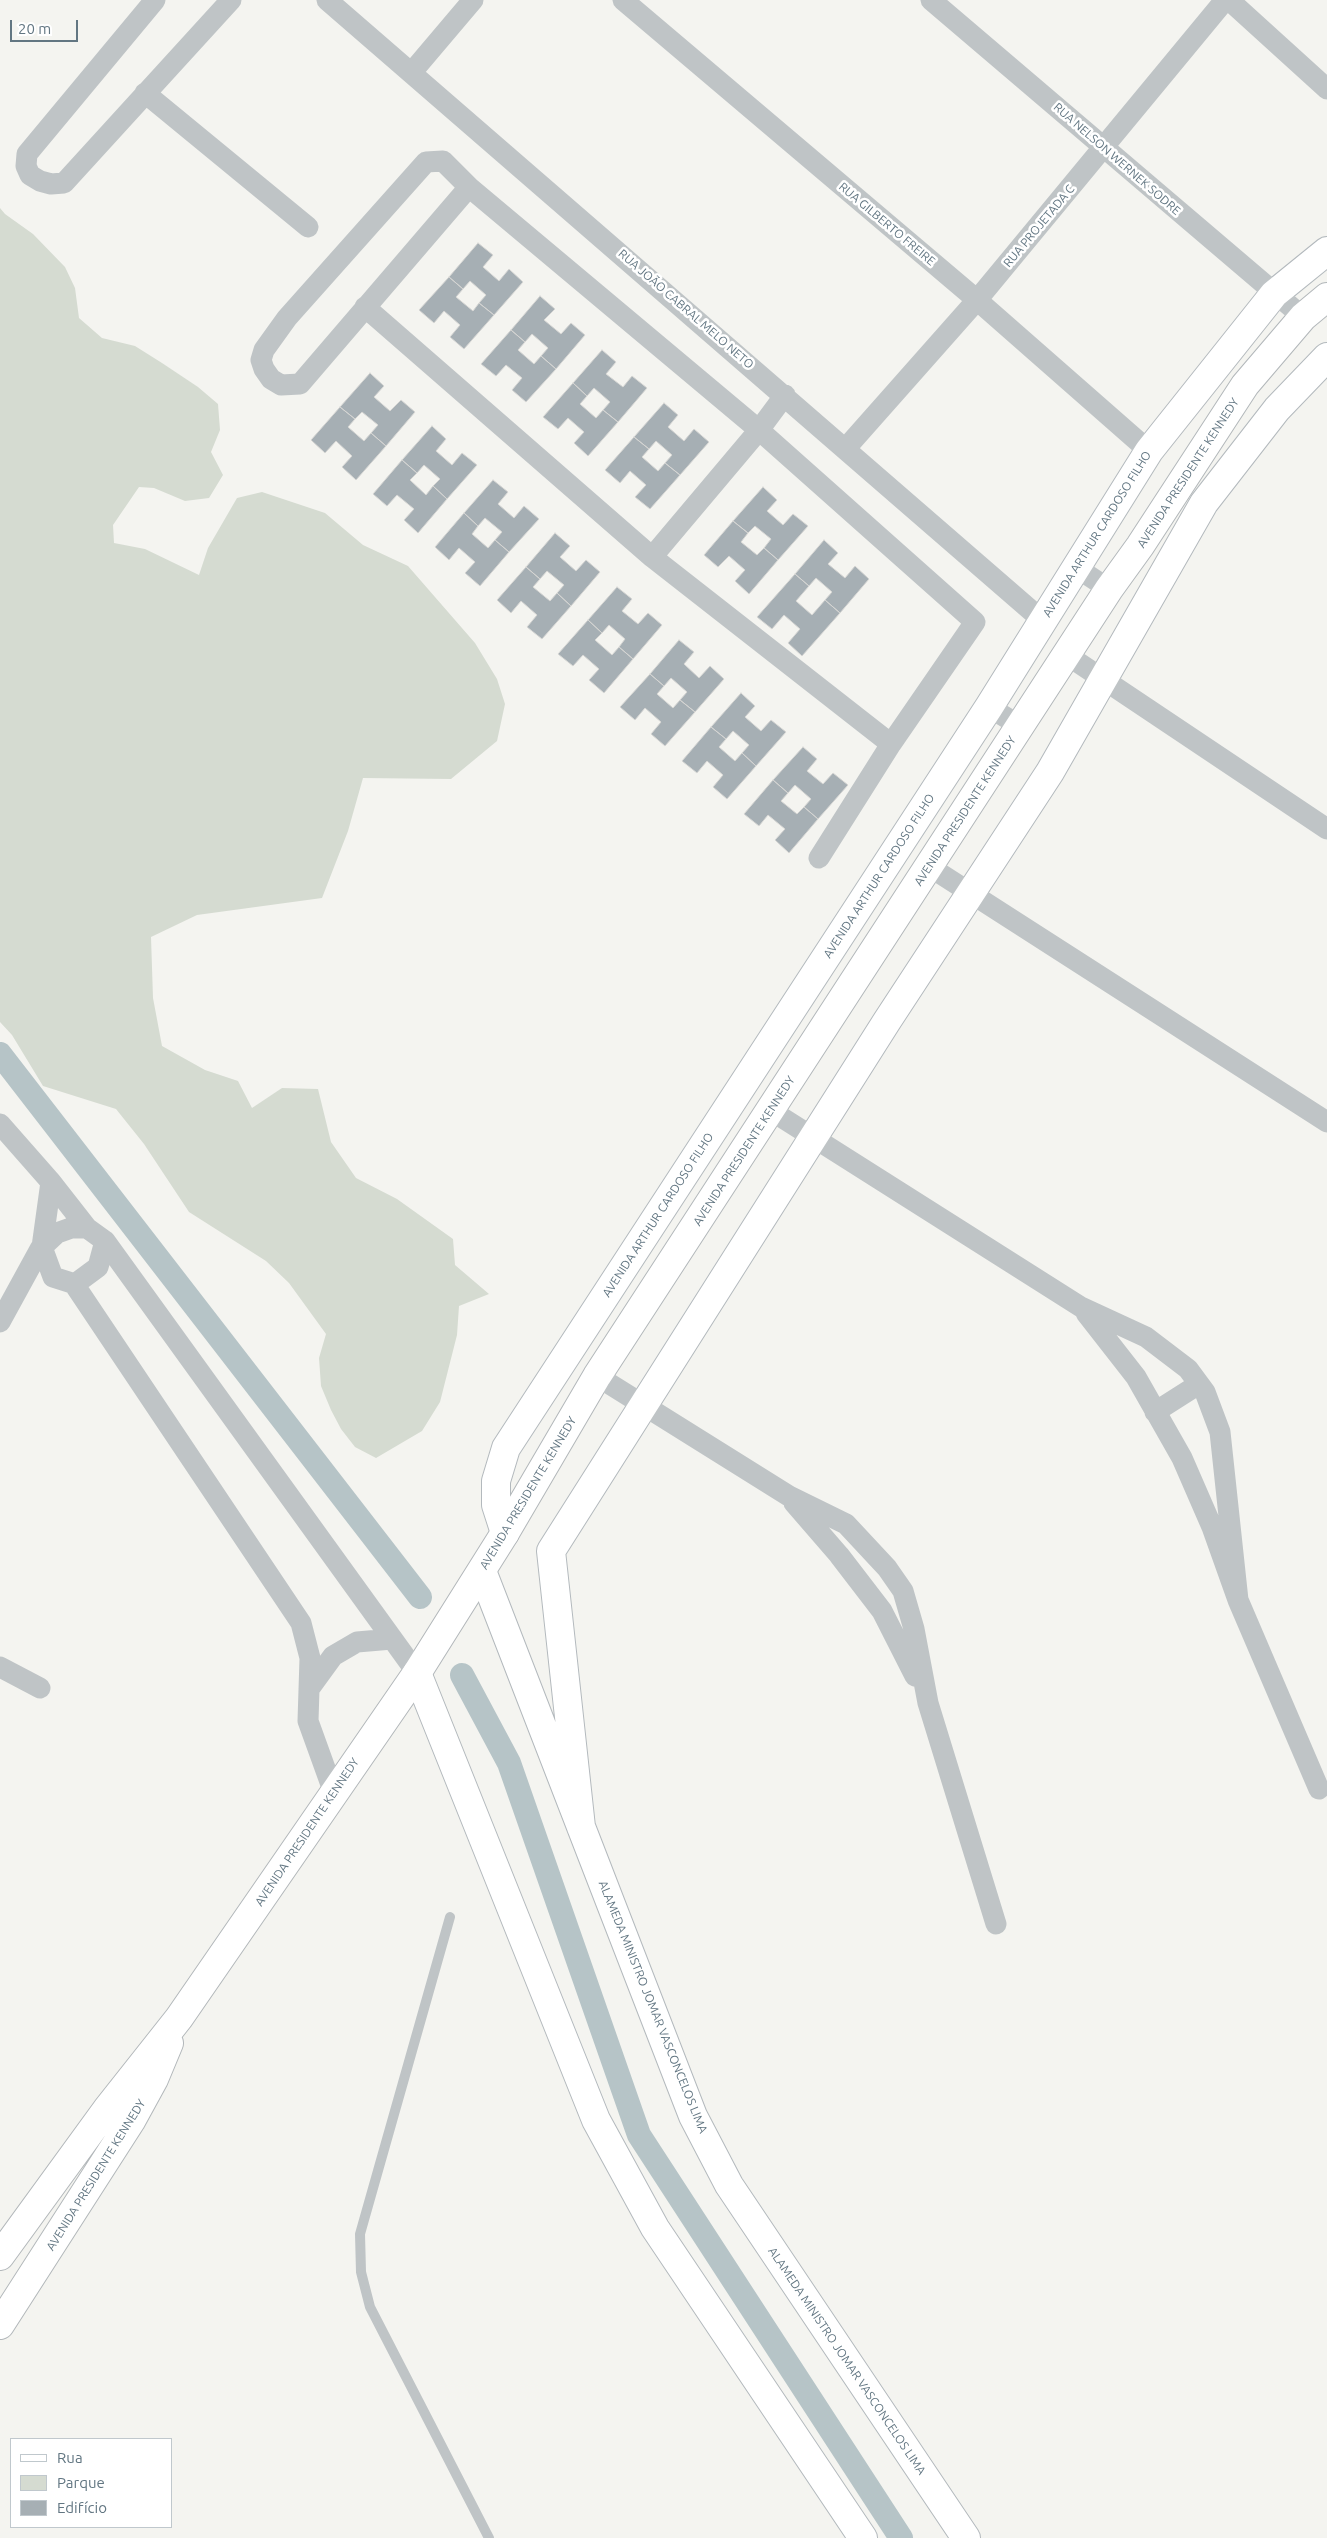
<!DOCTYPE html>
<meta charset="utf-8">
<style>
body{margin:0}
#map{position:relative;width:1327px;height:2538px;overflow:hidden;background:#f4f4f0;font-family:Ubuntu,sans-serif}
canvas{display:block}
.legend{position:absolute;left:10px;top:2438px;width:162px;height:90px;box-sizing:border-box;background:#fff;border:1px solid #c0c8cd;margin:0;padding:6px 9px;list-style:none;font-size:15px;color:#627682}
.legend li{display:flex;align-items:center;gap:10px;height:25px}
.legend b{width:25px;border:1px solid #c0c8cd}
.scale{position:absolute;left:10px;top:20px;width:68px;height:22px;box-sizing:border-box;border:2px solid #627682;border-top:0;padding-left:6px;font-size:15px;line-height:18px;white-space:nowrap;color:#627682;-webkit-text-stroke:4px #fff;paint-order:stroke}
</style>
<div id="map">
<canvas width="1327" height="2538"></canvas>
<ul class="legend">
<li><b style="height:6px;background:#fff"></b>Rua</li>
<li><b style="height:14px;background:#d5dbd1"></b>Parque</li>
<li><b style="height:14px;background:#a6afb4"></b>Edifício</li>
</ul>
<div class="scale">20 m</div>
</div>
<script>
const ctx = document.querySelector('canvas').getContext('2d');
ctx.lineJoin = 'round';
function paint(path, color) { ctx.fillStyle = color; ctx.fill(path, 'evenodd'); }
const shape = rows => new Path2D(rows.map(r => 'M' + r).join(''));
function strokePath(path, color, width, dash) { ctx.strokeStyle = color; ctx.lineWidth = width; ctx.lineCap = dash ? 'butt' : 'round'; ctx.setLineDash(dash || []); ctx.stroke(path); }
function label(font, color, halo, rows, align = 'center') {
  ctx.font = font + ' Ubuntu,sans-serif'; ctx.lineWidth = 5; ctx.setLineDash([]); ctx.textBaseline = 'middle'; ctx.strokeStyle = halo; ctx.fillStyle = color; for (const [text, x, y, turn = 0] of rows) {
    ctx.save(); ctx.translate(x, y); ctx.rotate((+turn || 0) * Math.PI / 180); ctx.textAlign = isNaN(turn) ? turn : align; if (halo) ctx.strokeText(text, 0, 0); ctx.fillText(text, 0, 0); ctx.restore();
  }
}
const green = shape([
 [0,208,5,214,33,234,65,267,75,288,79,318,102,338,135,346,162,363,198,387,218,404,220,430,211,452,223,475,209,498,185,501,154,488,139,487,113,525,114,543,145,549,199,575,208,548,237,498,262,492,325,513,363,545,408,566,475,643,497,679,505,704,497,741,451,779,363,778,348,831,322,898,197,915,151,937,153,998,162,1046,205,1070,238,1081,252,1108,282,1088,318,1089,331,1142,356,1178,397,1199,453,1239,455,1265,489,1294,459,1306,457,1335,440,1402,422,1431,376,1458,355,1447,341,1429,331,1410,321,1386,319,1358,326,1334,289,1283,266,1261,189,1212,144,1144,116,1109,43,1086,12,1035,0,1022]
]);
const canal = shape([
 [0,1054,420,1597],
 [462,1675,509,1763,639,2135,901,2538]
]);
const building = shape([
 [478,243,493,255,483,267,499,281,509,269,523,282,494,315,479,303,486,295,470,281,463,289,449,277,478,243],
 [449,277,463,289,456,297,473,311,479,303,494,315,464,349,450,337,460,325,444,311,434,323,419,310,449,277],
 [540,296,555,309,544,320,561,334,571,323,585,335,556,369,541,356,548,348,532,334,525,342,511,330,540,296],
 [511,330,525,342,518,350,534,364,541,356,556,369,526,402,512,390,522,378,506,365,496,376,481,364,511,330],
 [602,350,616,362,606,374,623,387,632,376,647,388,618,422,603,410,610,402,594,388,587,396,573,383,602,350],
 [370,373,384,386,374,397,390,411,401,400,415,412,386,446,371,433,378,425,362,412,355,419,340,407,370,373],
 [573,383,587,396,580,404,596,418,603,410,618,422,588,456,574,443,584,432,568,418,558,429,543,417,573,383],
 [664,403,678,415,668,427,684,441,694,429,709,442,680,475,665,463,672,455,656,441,649,449,634,437,664,403],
 [340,407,355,419,348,427,364,441,371,433,386,446,356,480,342,467,352,456,336,441,325,453,311,440,340,407],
 [432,426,446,439,436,451,452,465,462,453,477,465,447,499,433,486,440,479,424,465,417,473,402,460,432,426],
 [634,437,649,449,642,457,658,471,665,463,680,475,650,509,635,497,646,485,630,471,620,483,605,470,634,437],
 [402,460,417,473,410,480,426,495,433,486,447,499,418,533,404,520,414,509,397,495,387,506,373,494,402,460],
 [493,480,508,492,498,504,514,518,524,506,539,519,509,552,495,540,502,532,485,518,478,526,464,513,493,480],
 [763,487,777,500,767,511,783,525,793,514,808,526,778,560,764,548,771,539,755,526,748,533,733,521,763,487],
 [464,513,478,526,472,534,488,548,495,540,509,552,480,586,465,573,475,562,459,548,449,560,435,547,464,513],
 [733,521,748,533,741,542,757,555,764,548,778,560,749,594,735,581,745,570,729,556,718,567,704,555,733,521],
 [555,533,570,546,560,557,576,571,586,560,600,572,571,606,557,593,564,585,547,571,540,579,526,567,555,533],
 [824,540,838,553,828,564,845,578,855,566,869,579,840,613,825,600,832,592,816,578,809,586,795,574,824,540],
 [526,567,540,579,533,587,550,601,557,593,571,606,542,639,527,627,537,615,521,601,511,613,497,600,526,567],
 [795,574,809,586,796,601,812,615,825,600,840,613,802,656,788,643,800,629,784,615,772,629,757,617,795,574],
 [617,587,632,599,622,611,638,624,648,613,662,625,633,659,619,647,625,639,609,625,602,633,588,620,617,587],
 [588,620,602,633,595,640,612,655,619,647,633,659,604,693,589,680,599,669,583,655,573,666,558,654,588,620],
 [679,640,694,652,684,664,699,678,710,666,724,679,695,712,680,700,687,692,671,678,664,686,650,674,679,640],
 [650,674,664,686,657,694,673,708,680,700,695,712,665,746,651,734,661,722,645,708,635,720,620,707,650,674],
 [741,693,755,706,745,717,761,731,771,720,786,732,756,766,742,753,749,745,733,731,726,739,711,727,741,693],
 [711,727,726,739,719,747,735,761,742,753,756,766,727,799,713,787,723,775,707,761,697,773,682,761,711,727],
 [803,747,817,759,807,771,823,784,833,773,848,785,818,819,804,807,811,799,795,785,788,793,773,780,803,747],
 [773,780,788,793,781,801,797,814,804,807,818,819,789,853,775,840,785,829,768,815,759,826,744,814,773,780]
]);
const lane = shape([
 [450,1917,360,2234,361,2272,370,2307,489,2538]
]);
const street = shape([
 [155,0,27,154,26,166,30,175,40,181,51,184,64,183,231,0],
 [327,0,1042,620],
 [623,0,977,300,1149,451],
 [931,0,1303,317],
 [1229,0,1327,89],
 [412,72,473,0],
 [145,93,308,227],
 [469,187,443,161,426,162,287,318,264,350,261,360,264,369,271,379,281,385,300,384,469,187,759,430,975,622,891,744,819,858],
 [365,307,652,557,891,744],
 [846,448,977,300,1225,0],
 [652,557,759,430,785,395],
 [1077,568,1109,589],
 [1067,655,1327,829],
 [989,707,1020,726],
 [930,867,1327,1122],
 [770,1110,1081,1307,1146,1337,1188,1369,1205,1392,1220,1432,1238,1600],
 [0,1124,51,1182,87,1228,105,1241,417,1673],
 [51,1182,42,1247,53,1277,75,1284,98,1267,105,1241],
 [74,1284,301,1623,310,1658,308,1721,334,1793],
 [1086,1313,1136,1377,1182,1458,1212,1527,1238,1600,1319,1789],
 [0,1322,40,1249,57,1233,71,1228,87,1228],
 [597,1376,789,1496,846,1524,887,1568,903,1591,914,1629,928,1703,996,1924],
 [1155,1412,1199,1384],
 [794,1503,839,1555,882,1611,915,1676],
 [0,1667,40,1688],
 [309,1689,333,1656,357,1642,392,1639]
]);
const secondary = shape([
 [505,1533,496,1505,496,1481,506,1448,989,707,1149,451,1274,294,1327,251],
 [482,1571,693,2116,729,2185,966,2538],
 [417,1673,596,2120,655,2228,863,2538],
 [581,1827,551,1551,887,1021,1050,772,1204,503,1277,409,1327,357]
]);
const primary = shape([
 [0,2256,107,2109,179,2018,417,1673,505,1533,597,1376,1109,589,1140,546,1245,385,1303,317,1327,297],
 [0,2325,131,2121,154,2079,169,2043]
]);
const streetNames = [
 ["RUA NELSON WERNEK SODRE",1117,159,41],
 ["RUA GILBERTO FREIRE",887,224,40],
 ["RUA PROJETADA C",1039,226,-50],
 ["RUA JOÃO CABRAL MELO NETO",686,309,41],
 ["AVENIDA PRESIDENTE KENNEDY",1188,473,-57],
 ["AVENIDA ARTHUR CARDOSO FILHO",1097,534,-58],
 ["AVENIDA PRESIDENTE KENNEDY",965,811,-57],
 ["AVENIDA ARTHUR CARDOSO FILHO",879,876,-57],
 ["AVENIDA PRESIDENTE KENNEDY",744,1151,-57],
 ["AVENIDA ARTHUR CARDOSO FILHO",658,1215,-57],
 ["AVENIDA PRESIDENTE KENNEDY",528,1493,-59],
 ["AVENIDA PRESIDENTE KENNEDY",307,1832,-56],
 ["ALAMEDA MINISTRO JOMAR VASCONCELOS LIMA",653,2007,68],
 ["AVENIDA PRESIDENTE KENNEDY",96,2175,-58],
 ["ALAMEDA MINISTRO JOMAR VASCONCELOS LIMA",847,2361,56]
];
paint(green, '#d5dbd1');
strokePath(canal, '#b6c4c7', 24);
paint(building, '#a6afb4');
strokePath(building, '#d5d5d3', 1);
strokePath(secondary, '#b3b9bd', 30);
strokePath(primary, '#b2b7ba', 30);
strokePath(lane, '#bfc4c6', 10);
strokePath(street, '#bfc4c6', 21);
strokePath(secondary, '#fff', 28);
strokePath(primary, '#fff', 28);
label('12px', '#627682', '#fff', streetNames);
</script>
